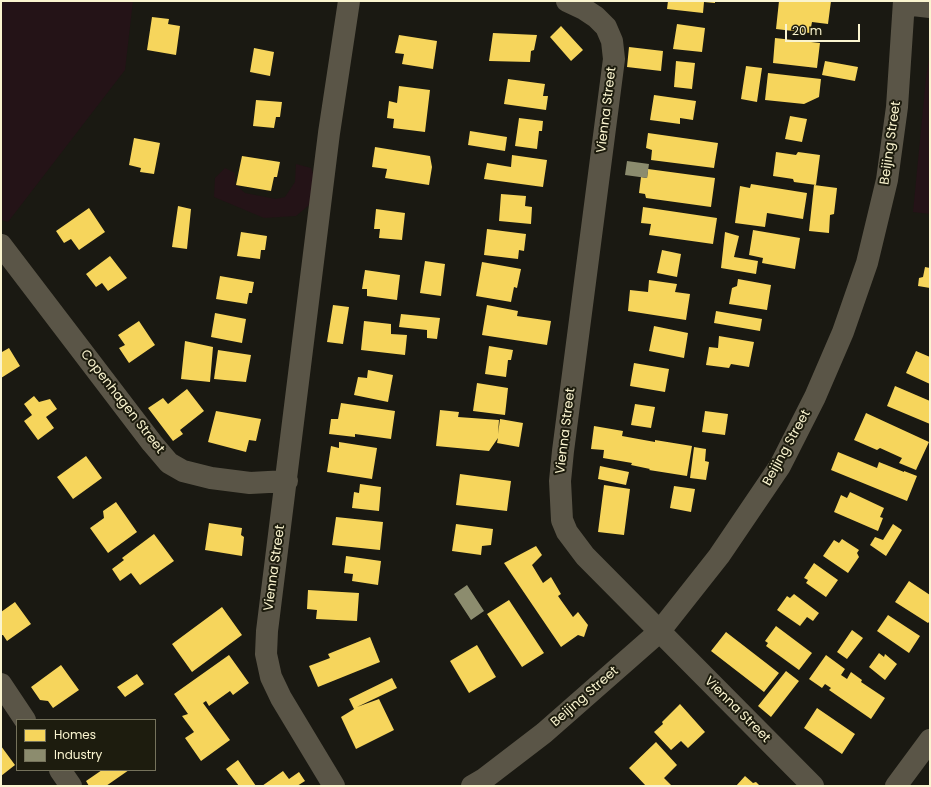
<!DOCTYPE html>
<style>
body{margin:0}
#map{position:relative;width:931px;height:787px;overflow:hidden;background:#1a1912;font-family:Poppins,sans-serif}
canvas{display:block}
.frame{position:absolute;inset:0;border:2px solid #faf4cf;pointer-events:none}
.legend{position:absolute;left:16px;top:719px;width:140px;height:52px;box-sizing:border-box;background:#1d1c0e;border:1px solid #75725b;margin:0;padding:5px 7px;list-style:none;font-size:12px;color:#faf4cf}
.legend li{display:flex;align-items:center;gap:8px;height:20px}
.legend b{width:20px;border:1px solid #75725b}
.scale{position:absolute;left:785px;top:24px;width:75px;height:18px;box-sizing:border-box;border:2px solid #faf4cf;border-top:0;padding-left:5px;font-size:12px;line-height:14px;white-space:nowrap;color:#faf4cf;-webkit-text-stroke:3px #1d1c0e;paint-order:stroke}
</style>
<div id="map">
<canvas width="931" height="787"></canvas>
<div class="frame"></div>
<ul class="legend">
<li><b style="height:11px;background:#f6d55c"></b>Homes</li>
<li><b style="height:11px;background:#8c8c6e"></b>Industry</li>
</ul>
<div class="scale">20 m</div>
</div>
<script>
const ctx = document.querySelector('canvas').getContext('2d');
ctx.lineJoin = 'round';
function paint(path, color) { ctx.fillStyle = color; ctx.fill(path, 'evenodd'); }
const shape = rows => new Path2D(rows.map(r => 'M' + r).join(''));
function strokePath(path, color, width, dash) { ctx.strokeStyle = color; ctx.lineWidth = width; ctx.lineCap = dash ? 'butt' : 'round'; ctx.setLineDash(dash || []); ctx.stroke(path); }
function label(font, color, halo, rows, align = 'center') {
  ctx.font = font + ' Poppins,sans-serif'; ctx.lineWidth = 4; ctx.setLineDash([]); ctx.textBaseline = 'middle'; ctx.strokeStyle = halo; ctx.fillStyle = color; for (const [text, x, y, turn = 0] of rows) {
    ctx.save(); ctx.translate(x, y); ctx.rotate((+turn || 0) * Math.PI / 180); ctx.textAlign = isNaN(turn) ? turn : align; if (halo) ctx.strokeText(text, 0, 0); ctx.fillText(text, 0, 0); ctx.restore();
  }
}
const green = shape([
 [1,1,133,1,125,70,8,222,1,220],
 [930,52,930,214,913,212,926,78],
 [296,164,311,168,317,183,314,201,296,216,264,218,214,197,215,178,225,168,235,173,235,184,245,193,276,199,285,197,295,182]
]);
const homes = shape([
 [668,1,715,1,715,3,704,2,703,13,667,9],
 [779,1,831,1,828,24,812,22,810,33,776,29],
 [152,17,169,19,168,24,180,26,176,55,147,50],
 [677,24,705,28,702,52,673,49],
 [561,26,583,50,571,61,550,37],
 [493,33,537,35,534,50,531,51,530,62,489,61],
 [399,35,437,41,433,69,402,64,404,54,395,53],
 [775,38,820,43,817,68,773,63],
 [629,47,663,51,661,71,627,67],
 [254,48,274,52,270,76,250,72],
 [676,61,695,63,692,89,674,87],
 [825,61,858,67,855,81,822,75],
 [746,66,762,68,757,102,741,99],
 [768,73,821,79,819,97,804,104,765,100],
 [508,79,545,84,543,96,548,96,546,110,504,104],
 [399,86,430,90,425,132,393,128,394,119,387,118,389,101,397,103],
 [654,95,696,101,693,120,680,118,680,124,650,120],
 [256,100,282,102,280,117,276,117,274,128,253,126],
 [790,116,807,119,802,142,785,139],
 [519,118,543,121,542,131,539,131,537,149,515,146],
 [470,131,507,137,505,151,468,145],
 [648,133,718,143,714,168,651,160,652,150,646,148],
 [134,138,160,143,154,174,140,172,141,168,129,165],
 [375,147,430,156,432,167,429,185,385,178,387,169,372,167],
 [776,152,796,155,798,152,820,155,816,185,794,182,793,179,773,176],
 [512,155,547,160,543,187,484,179,487,163,511,167],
 [242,156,280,162,277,177,274,177,271,191,236,185],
 [648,169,715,178,711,207,646,198,645,194,639,193,641,177,647,178],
 [751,184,807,193,803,219,767,213,765,227,735,223,740,186,750,188],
 [814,185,837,188,834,214,830,215,829,233,809,231],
 [501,194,526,196,525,206,532,207,531,224,499,221],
 [178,206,191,209,187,249,172,247],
 [643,207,717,218,713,244,649,235,651,224,641,223],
 [89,208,105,232,79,250,71,239,64,243,56,231],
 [376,209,405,213,402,240,379,238,380,229,374,229],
 [487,229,526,234,524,251,519,250,518,259,484,255],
 [753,230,800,238,795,269,762,263,763,258,749,255],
 [241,232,267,236,265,250,261,250,260,259,237,256],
 [725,232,739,236,734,257,758,261,756,274,721,268],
 [662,250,681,254,677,277,657,273],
 [110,256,127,278,108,291,102,283,96,287,86,274],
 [425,261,445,264,441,296,420,293],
 [482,262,521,269,517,288,514,287,511,302,476,296],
 [925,267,930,268,930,288,918,286,919,278,923,277],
 [365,270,400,275,397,300,367,296,367,289,362,289],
 [220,276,254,282,252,293,249,293,247,304,216,299],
 [738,279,771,285,767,310,729,304,732,288,737,286],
 [649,280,677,284,675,292,690,294,686,320,628,311,630,290,648,292],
 [333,305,349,307,343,344,327,342],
 [487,305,518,311,517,316,551,321,547,345,482,335],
 [716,311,762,319,760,331,714,323],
 [215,313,246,319,242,343,211,337],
 [401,314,440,318,437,339,427,338,427,330,399,327],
 [139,321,155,345,129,363,119,348,125,345,118,335],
 [364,321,391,324,391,334,407,335,405,355,361,350],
 [654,326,688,333,684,358,649,351],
 [719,336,754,342,749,367,731,364,729,368,706,365,709,347,718,348],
 [185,341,213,347,210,382,181,379],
 [489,346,513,350,511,360,508,360,506,377,485,374],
 [9,348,20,366,1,378,1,350,2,352],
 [218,350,251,355,246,382,214,379],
 [916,351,930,357,930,384,906,373],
 [634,363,669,369,665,392,630,386],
 [368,370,393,375,388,402,354,395,358,377,367,378],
 [477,383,508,388,505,415,473,411],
 [895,386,930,401,930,424,887,406],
 [187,389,204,411,180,430,183,434,173,441,148,408,163,398,168,404],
 [34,396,39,402,50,399,57,409,46,417,54,428,38,440,24,421,32,415,24,404],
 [341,403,395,411,391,439,355,434,355,437,329,434,331,419,338,419],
 [635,404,655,407,651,428,631,425],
 [440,410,459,412,458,417,499,420,498,434,500,419,523,423,519,447,497,443,498,438,489,451,436,446],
 [216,411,261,419,256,441,249,440,246,452,208,442],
 [705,411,728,414,725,435,702,432],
 [866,413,929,442,916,470,899,463,902,458,880,448,877,450,854,440],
 [594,426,623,431,622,436,655,442,655,440,692,446,687,476,649,470,650,469,631,465,632,463,603,458,604,450,591,449],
 [339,442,377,448,372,479,327,472,331,446,339,448],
 [694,447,706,449,705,461,709,462,706,480,690,478],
 [838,452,877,468,879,462,904,472,904,471,917,476,907,501,831,470],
 [86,456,102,478,73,499,57,477],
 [600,466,629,472,626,485,598,479],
 [460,474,511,481,507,511,456,505],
 [360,484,381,487,379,511,352,508,354,492,359,493],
 [604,485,630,489,624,535,598,532],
 [674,486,695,489,691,512,670,508],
 [850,492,884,508,880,517,883,518,878,531,834,512,841,495,847,498],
 [116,502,137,532,108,553,90,528,104,518,103,511],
 [336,517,383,522,380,550,332,545],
 [209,523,242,528,241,535,244,537,242,556,205,550],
 [456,524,493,529,491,545,482,546,481,555,452,551],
 [893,524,902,530,886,556,870,545,875,537,883,540],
 [154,534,174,561,140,585,131,573,120,581,112,569,124,560,122,558],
 [842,539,859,550,857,553,859,557,848,573,823,556,834,540,839,543],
 [536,546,542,555,532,565,543,583,551,577,561,594,558,596,573,617,578,612,588,625,584,637,578,635,561,647,504,563],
 [346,556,381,561,378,585,352,581,353,574,344,573],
 [814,563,838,580,826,597,806,583,808,580,804,578],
 [909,581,930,595,930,621,928,623,895,602],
 [308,590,359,593,357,621,316,619,317,610,307,609],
 [794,594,819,613,813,621,807,617,800,626,777,610,787,596,790,598],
 [509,600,544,653,522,667,487,614],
 [15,602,31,624,7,641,3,635,1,635,1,612],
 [222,607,242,635,192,672,172,644],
 [888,615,920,636,909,653,877,631],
 [776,626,812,653,799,670,766,646,768,643,765,641],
 [852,630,863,638,847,659,837,652],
 [726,632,779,673,764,692,711,651],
 [370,637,380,662,318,687,309,666,330,658,328,654],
 [477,645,496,677,469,693,450,661],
 [879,653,884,657,885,654,897,664,885,680,869,667],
 [229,655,249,683,233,695,230,691,209,706,206,701,203,703,230,740,201,761,185,738,194,732,182,716,188,714,174,694],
 [826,655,845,669,841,675,847,679,851,672,862,680,861,682,885,698,871,719,829,690,831,688,825,684,822,688,809,679],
 [61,665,79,690,53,708,48,701,40,700,31,687],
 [786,671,799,681,771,717,758,706],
 [137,674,144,684,125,697,117,687],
 [392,678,397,688,357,707,379,699,394,730,356,749,341,717,354,709,349,699],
 [680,704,705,732,688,748,681,741,671,750,654,732,663,724,662,722],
 [817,708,855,734,842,754,804,728],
 [656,742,677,765,664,778,672,786,646,786,629,768],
 [1,746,15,765,1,776],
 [238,760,256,786,239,786,226,769],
 [102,770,129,770,106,786,89,786,86,781],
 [283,771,289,779,299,772,305,781,297,786,262,786],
 [745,776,753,783,756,782,760,786,736,786]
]);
const industry = shape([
 [627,161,649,164,647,178,625,175],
 [467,585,484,611,471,620,454,594]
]);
const minor = shape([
 [567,1,584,9,596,17,606,27,612,41,614,59,563,451,560,481,562,520,567,532,585,556,813,786],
 [904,4,930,7],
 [1,245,152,443,169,463,183,471,211,478,250,483,287,481],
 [1,684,25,720],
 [60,770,71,786],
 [334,786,281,698,271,677,266,654,267,631,329,133,349,1],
 [472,786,484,779,544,733,659,632,719,556,780,466,815,397,843,332,867,263,887,180,897,107,904,1],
 [896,786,930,740]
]);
const streetNames = [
 ["Vienna Street",607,110,-83],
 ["Beijing Street",891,143,-82],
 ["Copenhagen Street",122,402,52],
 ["Vienna Street",566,431,-83],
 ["Beijing Street",787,448,-61],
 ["Vienna Street",275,568,-82],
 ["Beijing Street",585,697,-41],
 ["Vienna Street",737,710,45]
];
paint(green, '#241317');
paint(homes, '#f6d55c');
paint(industry, '#8c8c6e');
strokePath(minor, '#5a5547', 22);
label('13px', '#faf4cf', '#1d1c0e', streetNames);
</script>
